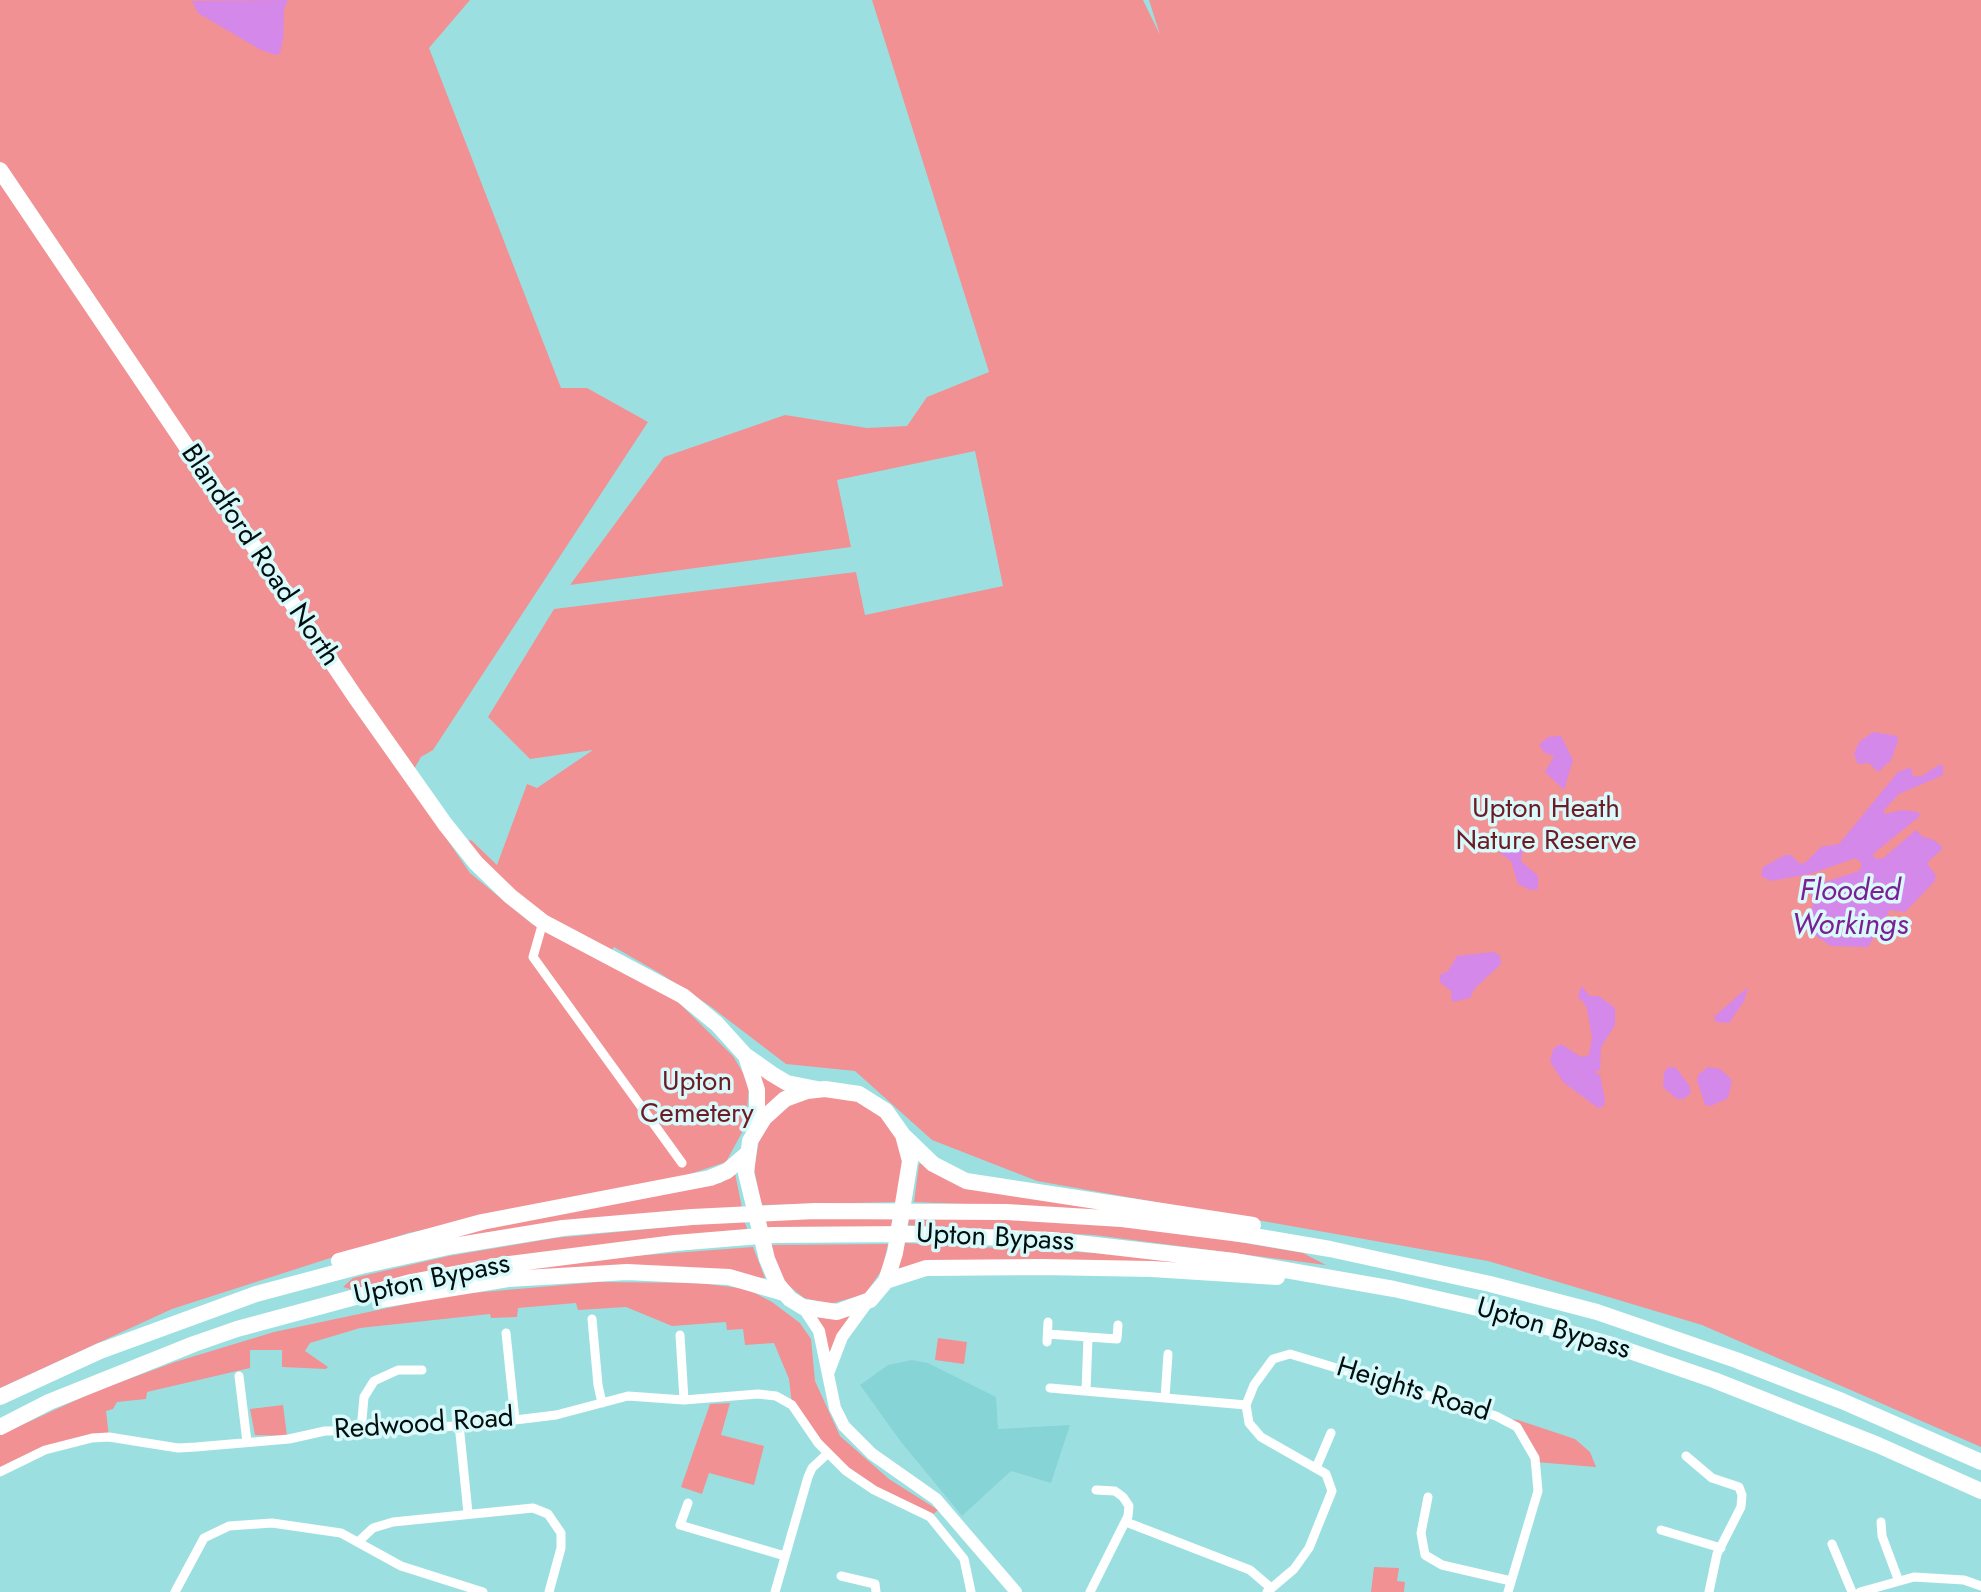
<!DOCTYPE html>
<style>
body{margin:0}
canvas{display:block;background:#9cdfe1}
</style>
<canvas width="1981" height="1592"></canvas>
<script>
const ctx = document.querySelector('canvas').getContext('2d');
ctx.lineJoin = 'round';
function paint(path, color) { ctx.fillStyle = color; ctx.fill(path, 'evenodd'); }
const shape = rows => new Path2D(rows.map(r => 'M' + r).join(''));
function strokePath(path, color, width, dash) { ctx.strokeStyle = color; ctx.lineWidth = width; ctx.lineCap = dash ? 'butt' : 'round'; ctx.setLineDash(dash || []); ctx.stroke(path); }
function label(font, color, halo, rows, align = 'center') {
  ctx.font = font + ' Jost,sans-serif'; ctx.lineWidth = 7; ctx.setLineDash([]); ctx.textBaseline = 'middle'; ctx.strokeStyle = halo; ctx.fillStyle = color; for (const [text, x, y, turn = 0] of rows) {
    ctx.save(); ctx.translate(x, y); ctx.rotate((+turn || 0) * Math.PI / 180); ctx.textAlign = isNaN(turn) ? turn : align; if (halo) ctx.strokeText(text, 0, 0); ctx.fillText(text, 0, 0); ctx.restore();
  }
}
const built = shape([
 [912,1360,928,1363,996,1397,998,1429,1070,1425,1051,1483,1011,1471,962,1516,901,1442,860,1385,888,1365]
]);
const green = shape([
 [0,0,470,0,429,48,561,388,587,388,648,422,433,750,421,757,407,781,470,873,532,924,676,1000,733,1056,749,1083,746,1125,726,1162,681,1177,408,1233,172,1309,0,1388],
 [872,0,1143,0,1160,35,1149,0,1981,0,1981,1447,1702,1325,1488,1261,1037,1181,932,1140,855,1071,786,1064,710,1006,661,974,614,947,610,953,547,920,480,862,468,841,471,840,497,865,527,784,537,788,593,750,530,759,488,717,554,609,856,572,865,615,1003,586,975,451,837,480,851,547,570,585,664,457,785,415,867,428,907,426,927,397,989,372],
 [761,1073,789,1088,764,1109,758,1075],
 [809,1097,851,1097,877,1111,898,1141,903,1162,896,1202,761,1205,754,1168,759,1141,769,1124,785,1108],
 [923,1163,949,1181,1142,1215,1066,1208,914,1202,919,1164],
 [735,1173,742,1208,414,1244,571,1210,721,1183],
 [893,1216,891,1227,767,1231,765,1219],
 [910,1216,1045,1220,1180,1232,1303,1253,1326,1265,1094,1235,908,1225],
 [744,1220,748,1231,354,1290,343,1287,353,1278,449,1256,555,1238],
 [905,1243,1113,1254,1225,1265,898,1271],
 [888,1244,882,1270,865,1294,830,1304,804,1298,788,1285,777,1269,771,1245],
 [753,1247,765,1278,517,1270,621,1257],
 [598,1282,699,1283,747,1289,772,1302,800,1323,811,1339,815,1381,840,1436,889,1479,938,1510,930,1517,846,1471,792,1405,789,1379,774,1343,745,1345,743,1329,727,1330,726,1322,672,1326,626,1307,578,1310,576,1303,518,1308,517,1317,491,1318,490,1314,360,1328,310,1343,305,1351,328,1367,326,1369,282,1367,282,1350,250,1350,250,1368,147,1392,146,1399,117,1402,113,1409,106,1411,109,1437,68,1442,0,1472,0,1435,96,1391,175,1362,274,1332,449,1295],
 [848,1316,850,1319,831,1355,817,1317,831,1319],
 [938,1338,967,1342,964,1364,935,1360],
 [730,1403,721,1435,764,1446,754,1485,709,1473,702,1494,681,1487,710,1404],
 [283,1405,287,1436,255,1435,250,1409],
 [1500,1418,1518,1420,1575,1439,1590,1452,1596,1467,1535,1462,1528,1443],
 [1374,1567,1399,1568,1397,1581,1405,1582,1404,1592,1371,1592]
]);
const water = shape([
 [288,0,284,9,283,39,280,53,276,55,261,50,198,13,192,1],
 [1873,732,1897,736,1898,741,1891,760,1878,772,1869,763,1858,764,1854,754,1859,742],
 [1561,736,1573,760,1564,790,1545,772,1554,756,1545,753,1539,745,1548,737],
 [1939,765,1943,765,1943,775,1899,794,1884,810,1884,814,1903,810,1918,812,1920,816,1873,854,1874,858,1882,859,1916,830,1923,837,1934,840,1943,848,1927,863,1936,876,1934,882,1905,912,1890,910,1868,947,1831,946,1807,930,1813,903,1809,887,1859,871,1862,864,1856,858,1810,874,1771,881,1761,876,1763,867,1785,855,1791,855,1799,863,1805,863,1821,847,1839,844,1898,772,1911,767,1912,775,1920,777],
 [1511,838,1531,844,1522,853,1521,861,1538,876,1538,889,1530,890,1518,884,1511,861,1499,852,1499,844],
 [1494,952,1500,956,1501,964,1475,988,1470,998,1452,1002,1451,991,1440,982,1440,975,1448,971,1457,956],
 [1581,986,1590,996,1599,996,1615,1008,1615,1025,1601,1047,1600,1070,1594,1072,1600,1075,1605,1100,1604,1106,1598,1108,1563,1082,1550,1061,1553,1049,1561,1044,1581,1057,1589,1055,1592,1037,1587,1009,1583,1001,1578,998],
 [1748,987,1744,1001,1729,1023,1716,1022,1714,1017],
 [1668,1067,1676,1068,1689,1085,1691,1093,1683,1099,1677,1099,1663,1087,1664,1073],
 [1708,1067,1720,1069,1732,1080,1728,1098,1711,1106,1705,1105,1697,1080,1698,1075]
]);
const street = shape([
 [543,922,533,957,682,1163],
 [592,1319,598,1385,602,1403],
 [506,1333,515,1420],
 [1048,1334,1088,1337,1086,1391],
 [680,1335,684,1400],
 [1088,1337,1117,1339,1118,1325],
 [1047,1342,1048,1322],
 [239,1376,247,1442],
 [1050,1388,1246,1405],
 [1165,1398,1168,1354],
 [459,1424,468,1513],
 [361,1431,364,1397,374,1381,398,1370,422,1370],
 [1686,1456,1712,1478,1739,1487,1742,1495,1741,1507,1717,1554,1709,1592],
 [1316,1468,1331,1433],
 [0,1472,45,1450,92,1438,109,1437,178,1448,196,1447,289,1439,325,1431,412,1430,515,1420,556,1415,628,1396,684,1400,758,1394,776,1396,792,1405,818,1443,846,1471,874,1490,930,1517,964,1559,971,1592],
 [1428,1497,1421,1533,1425,1555,1442,1565,1511,1581],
 [688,1503,680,1525,785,1556],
 [1126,1522,1250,1570,1271,1588],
 [1881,1522,1882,1536,1898,1579],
 [1661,1530,1721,1548],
 [358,1542,373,1528,393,1522,533,1508,548,1514,561,1533,561,1548,549,1592],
 [1832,1544,1852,1592],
 [841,1576,875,1584,876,1592],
 [175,1592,204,1538,229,1526,272,1523,341,1533,401,1566,483,1592],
 [775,1592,808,1477,812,1468,827,1454],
 [1090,1592,1128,1516,1129,1506,1123,1497,1115,1491,1096,1490],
 [1267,1592,1294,1569,1309,1548,1332,1491,1326,1474,1261,1437,1249,1423,1246,1405,1254,1385,1273,1359,1290,1354,1496,1416,1517,1427,1535,1458,1538,1491,1508,1592],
 [1860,1592,1914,1577,1964,1580,1981,1586]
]);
const secondary = shape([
 [803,1307,819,1331,835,1408,844,1426,872,1454,936,1499,1016,1592],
 [829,1371,842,1337,869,1300]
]);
const highway = shape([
 [0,170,356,698,445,824,476,863,510,896,543,922,683,996,717,1024,745,1055,772,1074,787,1083,817,1089],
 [746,1056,757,1090,757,1125],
 [825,1089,859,1094,886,1111,903,1135,910,1161,895,1253,886,1281,870,1300,837,1312,803,1307,790,1299,778,1285,767,1259,746,1173,750,1141,764,1118,785,1099,807,1091,825,1089],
 [905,1137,933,1164,966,1181,1253,1225],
 [339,1261,482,1222,710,1178,727,1171,748,1153],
 [886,1281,926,1268,1042,1267,1152,1269,1277,1277],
 [380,1300,508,1279,627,1272,729,1277,784,1293],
 [0,1397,100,1351,256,1294,361,1266,453,1246,563,1228,692,1217,815,1211,1006,1212,1122,1219,1248,1235,1330,1249,1490,1284,1597,1312,1736,1360,1842,1401,1981,1462],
 [0,1427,49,1402,194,1344,237,1329,411,1282,502,1265,675,1243,772,1235,911,1234,1052,1240,1234,1261,1394,1289,1482,1309,1612,1345,1714,1380,1878,1445,1981,1491]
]);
const streetNames = [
 ["Blandford Road North",259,556,56],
 ["Upton Bypass",995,1239,3],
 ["Upton Bypass",432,1281,-12],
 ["Upton Bypass",1553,1330,16],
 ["Heights Road",1413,1391,17],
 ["Redwood Road",424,1425,-4]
];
const parkNames = [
 ["Upton Heath",1546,810],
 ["Nature Reserve",1546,842],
 ["Upton",697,1083],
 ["Cemetery",697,1115]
];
const waterNames = [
 ["Flooded",1850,893],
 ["Workings",1850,927]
];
paint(built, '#87d4d7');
paint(green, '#f29193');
paint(water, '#d488ea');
strokePath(street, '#fff', 9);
strokePath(secondary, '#fff', 12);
strokePath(highway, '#fff', 16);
label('28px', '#000f10', '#d9f9fa', streetNames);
label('28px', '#6c1c25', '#d9f9fa', parkNames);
label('italic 30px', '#7c1e94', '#d9f9fa', waterNames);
</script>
